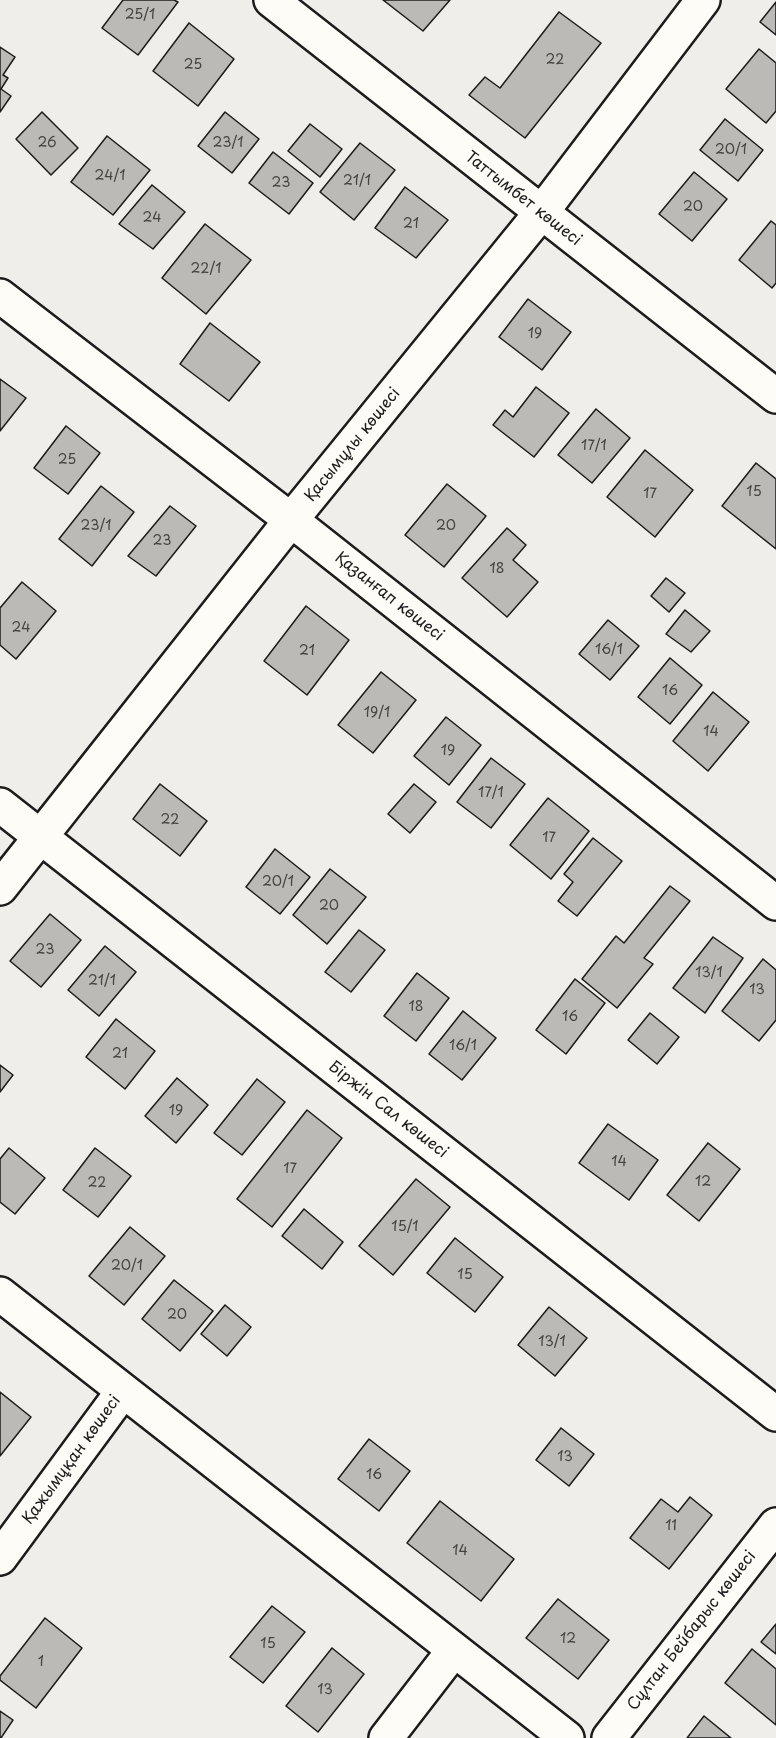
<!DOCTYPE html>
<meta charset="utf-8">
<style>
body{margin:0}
canvas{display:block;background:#f0eeea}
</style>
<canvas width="776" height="1738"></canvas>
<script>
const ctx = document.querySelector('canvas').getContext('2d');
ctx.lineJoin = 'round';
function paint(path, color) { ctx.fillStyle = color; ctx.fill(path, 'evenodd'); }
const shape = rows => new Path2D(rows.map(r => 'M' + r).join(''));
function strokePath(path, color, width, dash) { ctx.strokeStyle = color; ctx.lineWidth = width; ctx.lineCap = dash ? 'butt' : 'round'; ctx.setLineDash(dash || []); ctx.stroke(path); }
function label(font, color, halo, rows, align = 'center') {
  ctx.font = font + ' "Playpen Sans",sans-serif'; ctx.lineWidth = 4.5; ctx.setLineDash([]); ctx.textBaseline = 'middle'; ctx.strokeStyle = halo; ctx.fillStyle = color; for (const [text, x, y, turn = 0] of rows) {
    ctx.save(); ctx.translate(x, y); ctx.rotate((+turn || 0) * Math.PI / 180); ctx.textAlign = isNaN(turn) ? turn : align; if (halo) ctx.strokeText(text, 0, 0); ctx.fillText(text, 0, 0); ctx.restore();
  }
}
const building = shape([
 [123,0,174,0,178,2,138,55,102,28,123,0],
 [383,0,450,0,423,31,383,0],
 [776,2,776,35,760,22,776,2],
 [559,12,601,43,525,138,469,95,485,77,500,88,559,12],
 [189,23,234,59,198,106,153,71,189,23],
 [0,47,15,57,3,75,8,78,1,89,11,96,0,112,0,47],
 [759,49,776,63,776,111,766,123,726,89,759,49],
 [42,112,78,148,51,175,16,139,42,112],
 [225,112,259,139,232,173,198,146,225,112],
 [725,119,763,150,738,181,700,150,725,119],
 [310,124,342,149,320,177,288,151,310,124],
 [107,136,150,170,113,215,71,182,107,136],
 [360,143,395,170,354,220,320,192,360,143],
 [273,152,313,183,289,214,249,183,273,152],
 [694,172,727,199,692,241,659,214,694,172],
 [152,185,185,212,153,249,119,224,152,185],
 [405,187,448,220,416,258,375,228,405,187],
 [771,221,776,225,776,283,772,288,739,260,771,221],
 [205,224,251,260,206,314,162,278,205,224],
 [528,299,571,332,542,370,499,337,528,299],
 [210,323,260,362,229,401,180,364,210,323],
 [0,379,26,398,0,431,0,379],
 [536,387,569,413,534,457,493,425,505,410,513,417,536,387],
 [596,409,630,438,592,483,558,455,596,409],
 [66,426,100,453,68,494,34,468,66,426],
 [645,450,693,490,655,537,607,497,645,450],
 [756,463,776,479,776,549,722,506,756,463],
 [447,484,486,516,444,567,405,535,447,484],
 [101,486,134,512,92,566,59,539,101,486],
 [170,506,196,526,156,576,128,556,170,506],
 [507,528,526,545,513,560,538,582,507,617,462,578,507,528],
 [666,578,685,593,669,612,651,596,666,578],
 [22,582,56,611,16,659,0,645,0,608,22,582],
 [306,606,349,640,307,695,264,661,306,606],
 [685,610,710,631,691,652,666,634,685,610],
 [608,620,639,646,610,680,579,654,608,620],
 [670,658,702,685,670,724,638,697,670,658],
 [381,672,416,700,373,753,338,725,381,672],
 [713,692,749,722,708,771,673,741,713,692],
 [446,717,481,745,449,785,414,756,446,717],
 [491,758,525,784,491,828,457,802,491,758],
 [160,784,207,821,180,856,133,819,160,784],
 [414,784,436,802,410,833,388,814,414,784],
 [548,798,589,831,551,879,510,845,548,798],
 [593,838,622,861,577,916,558,901,573,882,564,874,593,838],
 [275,849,310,877,280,914,246,887,275,849],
 [330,869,366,897,327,944,293,915,330,869],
 [670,886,690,901,644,958,653,964,617,1008,582,979,616,936,624,943,670,886],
 [50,914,81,940,41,987,10,961,50,914],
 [359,930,385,950,351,992,325,972,359,930],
 [713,937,743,958,705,1013,673,988,713,937],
 [105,946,136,972,99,1016,68,990,105,946],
 [763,959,776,970,776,1020,759,1041,722,1011,763,959],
 [417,973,449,998,416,1041,384,1016,417,973],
 [575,979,605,1003,566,1054,536,1030,575,979],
 [463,1011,496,1038,462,1080,429,1054,463,1011],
 [650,1013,679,1037,657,1064,628,1040,650,1013],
 [116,1019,155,1051,125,1089,86,1057,116,1019],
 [0,1065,13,1075,0,1092,0,1065],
 [177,1078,208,1105,176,1143,145,1116,177,1078],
 [257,1079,285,1102,242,1155,214,1133,257,1079],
 [307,1110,342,1138,272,1227,237,1199,307,1110],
 [608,1124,658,1160,629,1200,579,1163,608,1124],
 [708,1143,740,1169,699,1221,667,1195,708,1143],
 [9,1148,45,1178,15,1214,0,1202,0,1159,9,1148],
 [95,1148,131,1176,98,1217,63,1190,95,1148],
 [416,1179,450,1207,393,1275,359,1246,416,1179],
 [304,1209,343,1242,322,1269,282,1236,304,1209],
 [130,1227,165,1256,124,1305,89,1276,130,1227],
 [455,1238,503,1277,475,1312,427,1273,455,1238],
 [174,1280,213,1311,180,1351,142,1319,174,1280],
 [225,1305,251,1327,227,1356,201,1334,225,1305],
 [549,1307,587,1338,555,1376,518,1345,549,1307],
 [0,1392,31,1417,0,1456,0,1392],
 [561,1428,594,1454,569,1486,536,1460,561,1428],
 [369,1439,410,1471,379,1511,338,1479,369,1439],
 [690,1497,712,1515,669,1569,630,1538,661,1499,678,1512,690,1497],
 [440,1501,514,1559,481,1601,407,1543,440,1501],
 [558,1599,609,1640,578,1679,526,1638,558,1599],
 [272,1606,305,1632,263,1683,230,1657,272,1606],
 [45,1618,82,1648,36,1708,0,1680,0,1676,45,1618],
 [776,1624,776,1654,761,1642,776,1624],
 [332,1648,364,1674,318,1732,286,1706,332,1648],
 [752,1649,776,1669,776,1725,725,1683,752,1649],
 [0,1711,13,1720,1,1738,0,1738,0,1711],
 [704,1716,731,1738,687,1738,704,1716]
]);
const minor = shape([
 [271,0,776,396],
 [0,296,291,520,776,903],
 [0,805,776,1414],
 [0,888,291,520,541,213,703,0],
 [0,1294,567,1738],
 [0,1558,123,1391],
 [386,1738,454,1650],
 [609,1738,776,1525]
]);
const numberNames = [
 ["25/1",140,15],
 ["22",555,60],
 ["25",193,65],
 ["26",47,143],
 ["23/1",228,143],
 ["20/1",731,150],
 ["24/1",110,176],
 ["21/1",357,181],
 ["23",281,183],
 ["20",693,207],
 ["24",152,218],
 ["21",411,224],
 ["22/1",206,269],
 ["19",535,334],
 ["17/1",594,446],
 ["25",67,460],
 ["15",754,492],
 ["17",650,494],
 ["23/1",96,526],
 ["20",446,526],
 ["23",162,541],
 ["18",497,569],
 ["24",21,628],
 ["16/1",609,650],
 ["21",307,651],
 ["16",670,691],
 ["19/1",377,713],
 ["14",711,732],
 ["19",448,751],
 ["17/1",491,793],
 ["22",170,820],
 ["17",549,838],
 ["20/1",278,882],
 ["20",329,906],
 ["23",45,950],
 ["13/1",709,973],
 ["21/1",102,981],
 ["13",757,990],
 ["18",416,1007],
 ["16",570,1017],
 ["16/1",463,1046],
 ["21",120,1054],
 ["19",176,1111],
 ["14",619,1162],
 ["17",290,1169],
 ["12",703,1182],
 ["22",97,1183],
 ["15/1",405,1227],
 ["20/1",127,1266],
 ["15",465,1275],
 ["20",177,1315],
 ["13/1",552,1342],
 ["13",565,1457],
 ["16",374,1475],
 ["11",671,1526],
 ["14",460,1551],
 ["12",568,1639],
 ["15",268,1644],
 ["1",41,1662],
 ["13",325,1690]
];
const streetNames = [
 ["Таттымбет көшесі",523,199,38],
 ["Қасымұлы көшесі",353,445,-51],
 ["Қазанғап көшесі",389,597,38],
 ["Біржін Сал көшесі",388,1110,38],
 ["Қажымұқан көшесі",72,1460,-54],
 ["Сұлтан Бейбарыс көшесі",692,1631,-52]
];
paint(building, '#bbbab6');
strokePath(building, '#1c1c1c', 1.5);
strokePath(minor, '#1c1c1c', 38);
strokePath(minor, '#fdfcf7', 33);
label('14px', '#444442', null, numberNames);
label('16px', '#1c1c1c', '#fdfcf7', streetNames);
</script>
